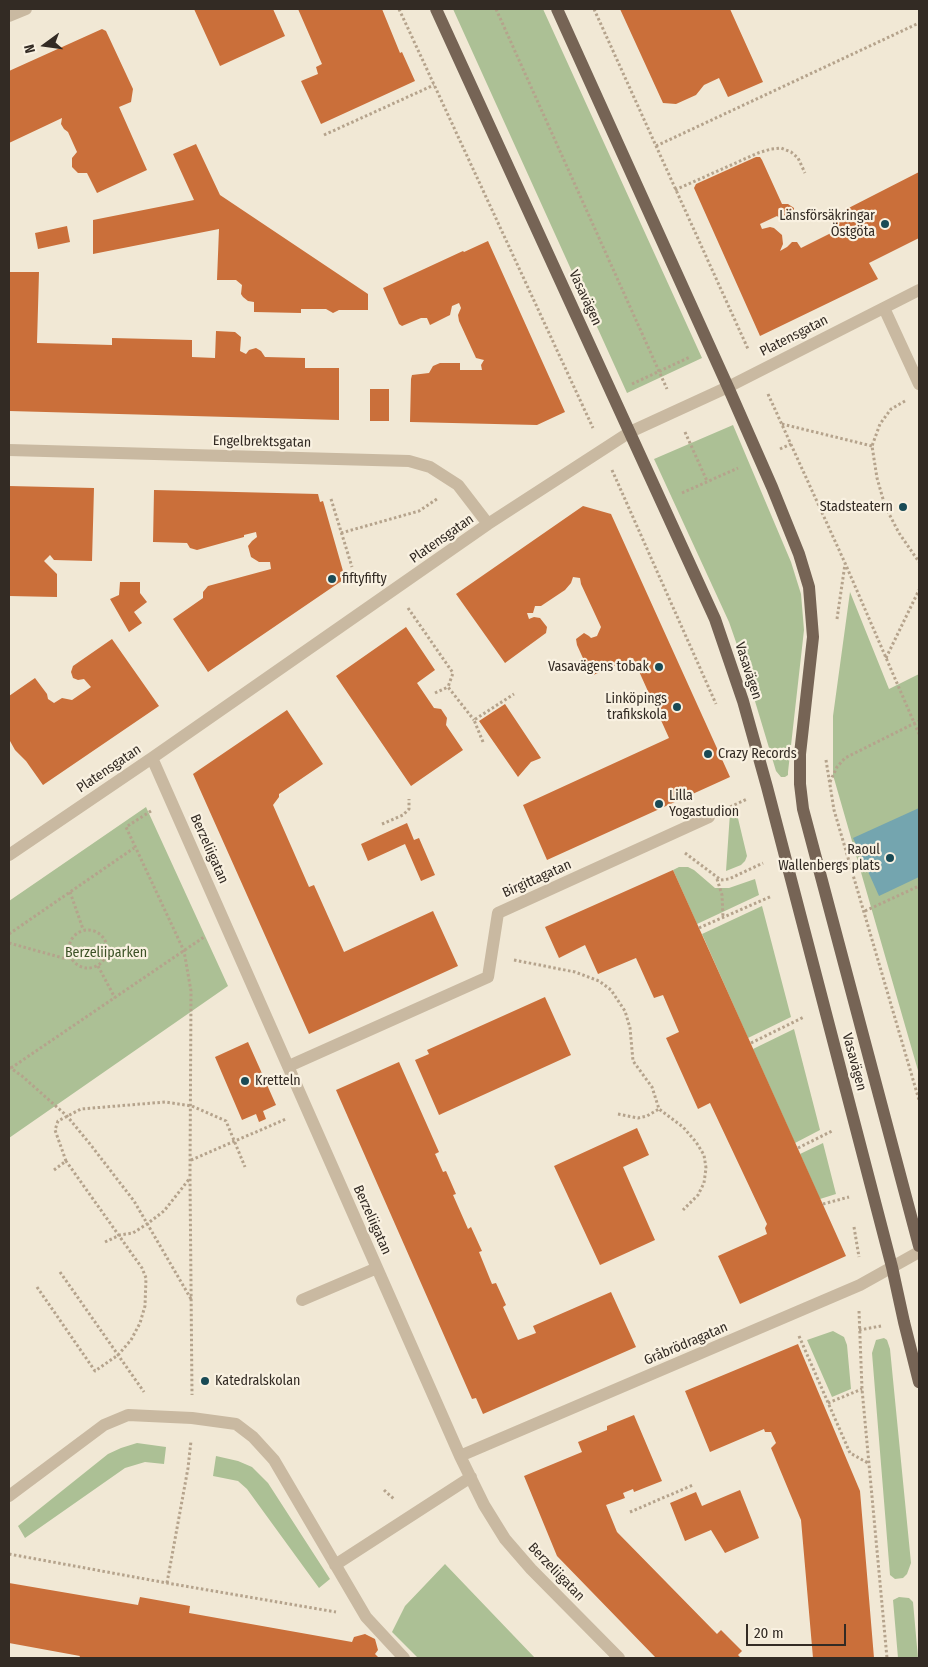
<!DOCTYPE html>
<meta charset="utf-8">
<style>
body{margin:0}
#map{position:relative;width:928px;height:1667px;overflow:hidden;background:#f1e8d5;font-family:"Fira Sans Condensed",sans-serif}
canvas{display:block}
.frame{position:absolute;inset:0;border:10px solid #332b24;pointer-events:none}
.north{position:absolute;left:20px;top:20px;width:50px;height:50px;-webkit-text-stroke:4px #f9f1e1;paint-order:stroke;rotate:256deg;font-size:14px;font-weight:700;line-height:20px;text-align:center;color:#332b24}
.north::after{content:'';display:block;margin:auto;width:18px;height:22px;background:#332b24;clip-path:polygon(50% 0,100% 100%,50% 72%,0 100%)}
.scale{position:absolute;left:746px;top:1624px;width:100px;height:22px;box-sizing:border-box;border:2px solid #332b24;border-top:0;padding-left:6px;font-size:15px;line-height:18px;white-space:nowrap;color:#332b24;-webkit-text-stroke:4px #f9f1e1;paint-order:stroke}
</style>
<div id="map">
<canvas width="928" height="1667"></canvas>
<div class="frame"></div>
<div class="north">N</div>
<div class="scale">20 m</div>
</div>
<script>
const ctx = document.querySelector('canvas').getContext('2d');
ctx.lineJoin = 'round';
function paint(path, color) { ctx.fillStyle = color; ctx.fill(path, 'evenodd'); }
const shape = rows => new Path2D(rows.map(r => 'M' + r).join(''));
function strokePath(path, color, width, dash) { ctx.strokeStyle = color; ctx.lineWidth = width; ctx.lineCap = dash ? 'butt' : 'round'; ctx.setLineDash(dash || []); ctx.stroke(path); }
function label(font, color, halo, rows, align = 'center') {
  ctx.font = font + ' "Fira Sans Condensed",sans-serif'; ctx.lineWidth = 4.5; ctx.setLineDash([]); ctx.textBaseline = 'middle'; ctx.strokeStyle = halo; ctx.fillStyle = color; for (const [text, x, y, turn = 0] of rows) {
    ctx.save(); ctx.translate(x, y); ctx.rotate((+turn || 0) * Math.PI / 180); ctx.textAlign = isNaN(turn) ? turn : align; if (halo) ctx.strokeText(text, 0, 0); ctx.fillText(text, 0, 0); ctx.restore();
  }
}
const green = shape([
 [453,9,543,9,702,358,627,393],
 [733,425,791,562,801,594,804,630,788,772,788,775,785,777,781,777,776,771,745,668,729,622,654,459],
 [850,592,889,689,919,674,919,1074,833,775,833,716],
 [146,807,228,986,9,1138,9,901],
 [734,810,736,810,747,856,745,861,741,865,726,871,730,813],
 [679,867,688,867,694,870,715,888,729,888,755,879,759,895,697,924,673,870],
 [762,906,791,1017,748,1038,702,934],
 [794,1029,820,1130,795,1143,753,1049],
 [823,1143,836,1194,820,1199,800,1154],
 [833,1331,844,1337,847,1345,851,1389,832,1397,807,1340],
 [884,1338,887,1340,890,1349,911,1563,907,1574,903,1578,895,1579,890,1575,872,1353,876,1340],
 [137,1443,166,1447,164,1464,145,1462,125,1468,25,1538,18,1526,108,1454,121,1448],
 [216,1456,238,1461,252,1467,268,1483,330,1579,319,1588,247,1489,238,1481,213,1476],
 [445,1564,535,1658,418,1658,392,1632,405,1606],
 [899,1597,909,1598,913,1602,918,1658,898,1658,893,1600]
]);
const water = shape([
 [919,808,919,877,879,896,853,838]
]);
const building = shape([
 [194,9,273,9,285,36,220,66],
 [298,9,382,9,400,53,402,52,415,81,321,124,301,81,318,74,316,67,322,64],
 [620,9,730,9,763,82,728,97,719,78,704,85,696,95,676,104,663,103],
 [102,29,106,31,133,89,131,102,119,107,147,170,97,193,87,173,78,173,72,167,72,158,77,152,68,132,64,129,61,124,62,118,9,143,9,71],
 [196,144,220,195,368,294,368,310,339,310,333,313,326,309,301,309,301,313,254,312,254,302,248,301,243,297,241,294,242,285,236,280,217,280,219,229,93,254,93,220,194,200,173,154],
 [756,157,760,157,762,160,782,204,788,204,794,208,794,215,789,221,783,221,777,216,760,224,762,229,770,227,774,228,782,235,783,244,780,251,787,247,792,242,797,242,801,248,837,230,831,217,919,172,919,238,869,263,878,279,760,336,694,188,696,184],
 [67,226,70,242,38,249,35,233],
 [488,241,565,412,537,425,410,422,411,379,412,375,429,373,433,366,440,363,460,363,460,370,482,370,481,365,484,360,476,358,459,321,458,315,461,308,459,303,452,306,450,315,430,325,427,318,421,318,402,326,399,324,383,288,463,251,464,252],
 [9,272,39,272,37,343,112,345,112,338,192,340,192,357,215,358,216,331,235,332,241,337,240,351,246,354,249,350,256,348,261,351,265,357,305,358,305,368,339,368,339,420,9,411],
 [370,389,389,389,389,421,370,421],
 [9,486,94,488,92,561,54,560,50,555,44,561,57,574,57,597,9,596],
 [154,490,318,494,320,502,323,501,343,571,340,572,343,580,208,672,173,619,203,598,203,592,208,586,271,569,270,562,259,562,251,557,248,546,252,541,257,537,256,532,244,535,244,537,197,550,190,548,187,543,153,542],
 [583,506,611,514,730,777,547,860,523,805,669,738,633,658,591,676,577,645,576,639,584,633,589,636,591,638,597,636,601,627,581,584,580,578,573,577,571,583,565,590,541,606,535,606,533,613,527,613,529,619,534,617,540,618,547,627,546,633,505,663,456,594],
 [120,582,140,582,140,593,147,602,134,612,142,623,129,632,110,599,119,595],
 [406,627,435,670,417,683,434,708,441,709,447,718,446,725,463,750,411,786,336,676],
 [112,639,159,706,43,785,26,761,15,750,10,741,9,696,35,678,47,694,48,699,54,703,62,698,72,700,91,687,84,679,78,680,73,678,71,672,73,666],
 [505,704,541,758,531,762,518,777,479,721],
 [287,710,323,764,279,794,279,797,273,805,309,887,314,885,344,952,433,911,458,966,309,1034,193,774],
 [407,823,414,840,419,838,435,875,421,881,405,844,368,861,361,844],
 [673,870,846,1256,740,1304,718,1256,767,1234,765,1228,767,1224,710,1103,698,1109,666,1038,679,1032,663,995,654,998,636,958,598,974,585,945,559,958,545,927],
 [545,997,571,1055,439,1115,415,1060,429,1054,427,1050],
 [248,1042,276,1105,263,1111,266,1119,259,1122,256,1114,242,1120,215,1057],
 [399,1062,439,1152,435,1154,436,1156,443,1172,446,1171,456,1194,453,1195,468,1229,471,1227,482,1251,479,1252,492,1284,496,1283,506,1305,503,1307,518,1340,536,1333,533,1326,611,1292,636,1347,483,1414,476,1398,472,1399,336,1090],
 [637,1128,649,1155,623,1167,655,1240,600,1265,554,1166],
 [798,1344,860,1491,874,1658,813,1658,801,1520,771,1448,776,1443,771,1432,765,1432,764,1429,710,1452,685,1391],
 [634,1415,662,1481,634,1492,633,1489,623,1493,625,1498,606,1505,617,1532,717,1634,721,1630,742,1651,738,1655,741,1658,656,1658,557,1556,524,1476,582,1452,578,1442,607,1430,607,1426],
 [740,1490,759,1538,725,1553,711,1530,685,1541,670,1503,696,1492,702,1506],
 [9,1583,138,1605,140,1597,190,1606,189,1613,352,1642,354,1637,365,1634,375,1639,378,1650,375,1654,379,1658,79,1658,80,1656,9,1643]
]);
const path = shape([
 [399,9,593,428],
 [496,9,667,389],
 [594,9,748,349],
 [324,135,434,85],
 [656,146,919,23],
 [675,190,758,153,771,149,781,148,791,152,798,158,805,173],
 [632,384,690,357],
 [768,394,845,563,919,734],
 [905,401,891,409,880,424,872,446,877,478,885,506,899,533,919,562],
 [782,424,872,446],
 [685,432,707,481],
 [780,449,791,444],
 [612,470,716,704],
 [682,493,738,468],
 [331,499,352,567],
 [341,533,419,511,437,499],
 [408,608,453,673,448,687],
 [837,619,845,564],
 [886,658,919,590],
 [435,693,448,687,474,720],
 [483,742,474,720,514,694],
 [826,760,834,810,919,1100],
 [830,782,837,767,845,758,919,721],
 [730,807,747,799],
 [151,811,126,827,184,951,191,991,190,1177,192,1395],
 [382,824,403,815,409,809,409,799],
 [685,853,721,880,729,879,763,863],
 [717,879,722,895,723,917],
 [70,892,83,929],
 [865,911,919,886],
 [699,928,772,896],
 '69 949a19 19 0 1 1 38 0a19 19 0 1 1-38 0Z',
 [9,934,134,848],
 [9,943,63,958,70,958],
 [514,960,575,972,599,981,611,990,625,1011,630,1028,633,1061,652,1087,659,1109,683,1127,696,1142,704,1155,706,1168,704,1183,698,1195,683,1210],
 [98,966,115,998],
 [751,1043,804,1017],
 [9,1067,22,1076,67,1116,90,1144,134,1201,191,1299],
 [11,1068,204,937],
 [618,1114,638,1118,647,1116,659,1109],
 [798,1148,832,1131],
 [191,1160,286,1119],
 [54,1170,66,1161,55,1130,58,1121,81,1109,165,1102,192,1106,226,1121,245,1167],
 [823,1204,849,1197],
 [854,1227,859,1257],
 [105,1242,120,1235,133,1233,147,1224,164,1211,190,1178],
 [60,1272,144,1392],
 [37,1287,95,1371,118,1355,131,1340,140,1323,145,1306,146,1278,142,1268,66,1161],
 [859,1311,862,1389,887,1658],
 [859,1330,881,1326],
 [799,1336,850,1453,868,1463],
 [828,1403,862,1389],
 [384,1490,395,1500],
 [630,1512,693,1485],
 [9,1554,167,1583,336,1612],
 [167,1583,188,1468,191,1441]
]);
const minor = shape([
 [9,16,26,9],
 [884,308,919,384],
 [9,450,409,461,430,467,458,485,488,524],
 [152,758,460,1456,484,1505,505,1539,531,1569,619,1658],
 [9,855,152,758,488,524,630,432,728,387,919,290],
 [289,1066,488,977,498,913,709,817],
 [302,1300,377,1268],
 [460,1456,860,1285,919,1252],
 [9,1496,104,1425,128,1415,192,1418,236,1424,253,1437,274,1460,366,1617,404,1658],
 [335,1565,471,1477]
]);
const major = shape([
 [436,9,715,619,743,701,767,787,892,1267,904,1322,919,1382],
 [557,9,728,387,772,487,799,554,809,587,813,637,800,754,800,784,803,809,919,1246]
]);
const markers = [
 [885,224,5,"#194a55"],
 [903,507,5,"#194a55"],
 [332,579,5,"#194a55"],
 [659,667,5,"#194a55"],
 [677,707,5,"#194a55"],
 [708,754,5,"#194a55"],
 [659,804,5,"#194a55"],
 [890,858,5,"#194a55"],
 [245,1081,5,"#194a55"],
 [205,1381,5,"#194a55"]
];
const poiNames = [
 ["Länsförsäkringar",875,216],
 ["Östgöta",875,232],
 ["Stadsteatern",893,507],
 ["fiftyfifty",342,579,"left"],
 ["Vasavägens tobak",649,667],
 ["Linköpings",667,699],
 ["trafikskola",667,715],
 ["Crazy Records",718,754,"left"],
 ["Lilla",669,796,"left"],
 ["Yogastudion",669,812,"left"],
 ["Raoul",880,850],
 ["Wallenbergs plats",880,866],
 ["Kretteln",255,1081,"left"],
 ["Katedralskolan",215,1381,"left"]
];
const streetNames = [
 ["Vasavägen",585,298,65],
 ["Platensgatan",794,336,-27],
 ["Engelbrektsgatan",262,442,1],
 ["Platensgatan",442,539,-35],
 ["Vasavägen",748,671,72],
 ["Platensgatan",109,769,-34],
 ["Berzeliigatan",209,849,66],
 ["Birgittagatan",537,879,-24],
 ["Vasavägen",854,1062,75],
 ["Berzeliigatan",372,1220,66],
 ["Gråbrödragatan",686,1344,-23],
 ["Berzeliigatan",556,1572,46]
];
const parkNames = [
 ["Berzeliiparken",106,953]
];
paint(green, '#acc095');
paint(water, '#74a5af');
paint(building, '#ca6f3a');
strokePath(path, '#b5a38c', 3, [2.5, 2.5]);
strokePath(minor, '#c9b9a1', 12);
strokePath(major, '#766455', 12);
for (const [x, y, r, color] of markers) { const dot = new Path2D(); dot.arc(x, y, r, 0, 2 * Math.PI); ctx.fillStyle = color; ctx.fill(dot); strokePath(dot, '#f9f1e1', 2); }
label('14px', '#332b24', '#f9f1e1', poiNames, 'right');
label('14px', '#332b24', '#f9f1e1', streetNames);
label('14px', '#3d5227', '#f9f1e1', parkNames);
</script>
